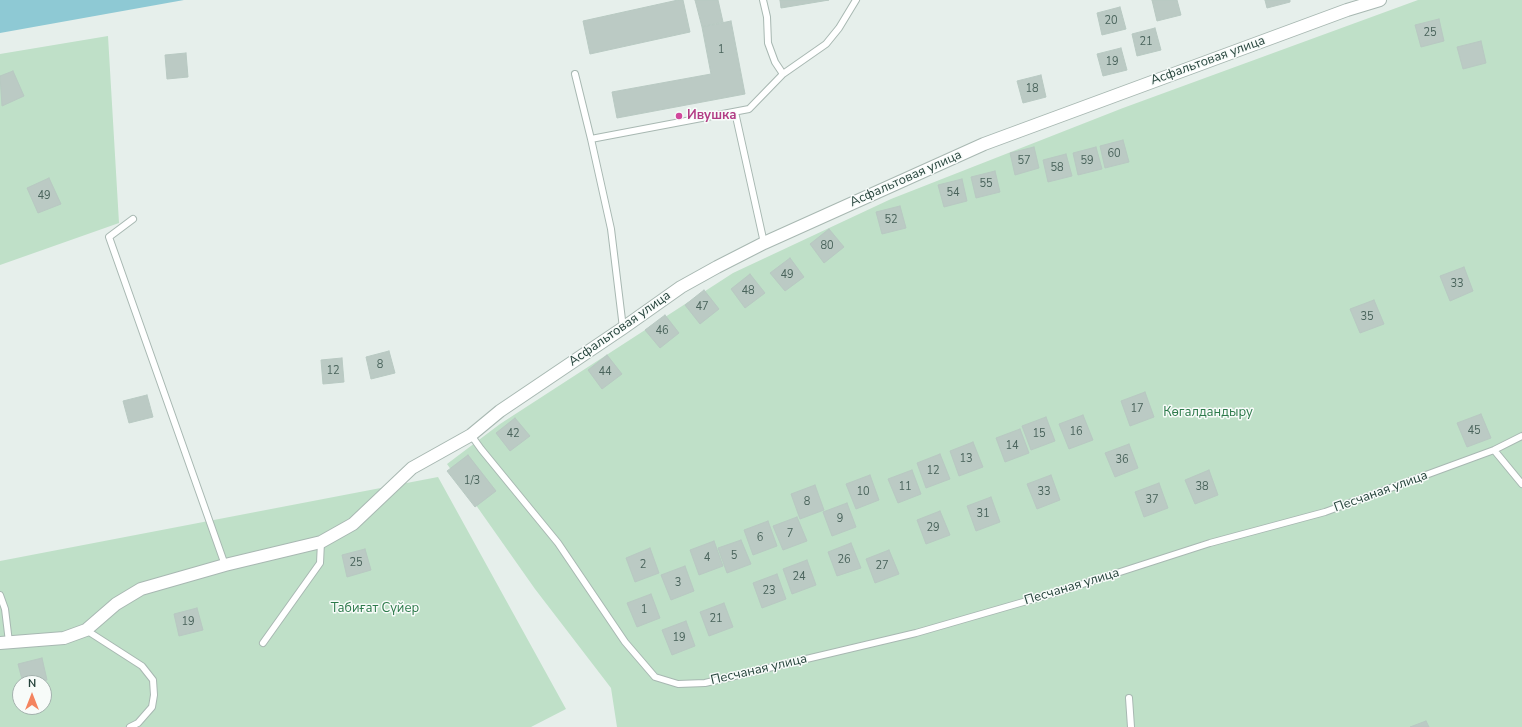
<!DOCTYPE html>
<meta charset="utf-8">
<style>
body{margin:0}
#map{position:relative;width:1522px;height:727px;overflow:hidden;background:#e6efeb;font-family:"Nunito Sans",sans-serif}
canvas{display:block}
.north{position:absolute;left:12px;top:675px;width:40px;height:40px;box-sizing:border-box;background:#f7fbf9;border:1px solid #a3b1ad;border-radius:50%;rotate:0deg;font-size:11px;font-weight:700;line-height:16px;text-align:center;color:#24423a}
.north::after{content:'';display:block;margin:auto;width:14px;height:18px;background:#f4845f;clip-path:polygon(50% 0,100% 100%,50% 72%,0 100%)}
</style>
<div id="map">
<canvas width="1522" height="727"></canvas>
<div class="north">N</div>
</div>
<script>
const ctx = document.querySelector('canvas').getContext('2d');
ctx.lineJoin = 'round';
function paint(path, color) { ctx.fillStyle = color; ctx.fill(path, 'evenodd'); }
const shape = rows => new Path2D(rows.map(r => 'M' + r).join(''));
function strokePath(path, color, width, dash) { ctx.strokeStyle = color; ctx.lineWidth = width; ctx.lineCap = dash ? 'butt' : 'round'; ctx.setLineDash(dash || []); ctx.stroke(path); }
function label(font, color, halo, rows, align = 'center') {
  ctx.font = font + ' "Nunito Sans",sans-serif'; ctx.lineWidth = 3; ctx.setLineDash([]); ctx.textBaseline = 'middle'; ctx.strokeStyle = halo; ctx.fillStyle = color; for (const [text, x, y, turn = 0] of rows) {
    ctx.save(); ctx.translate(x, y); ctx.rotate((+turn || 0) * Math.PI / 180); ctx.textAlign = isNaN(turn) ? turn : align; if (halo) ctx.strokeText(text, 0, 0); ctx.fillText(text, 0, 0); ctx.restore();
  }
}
const green = shape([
 [1418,0,1522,0,1522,727,617,727,611,688,535,589,447,464,500,424,733,273,891,199,1123,108],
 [108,36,119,223,0,265,0,54],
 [438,477,566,709,531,727,0,727,0,561],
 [20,683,44,683,44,707,20,707]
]);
const water = shape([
 [0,0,184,0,0,33]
]);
const building = shape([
 [678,0,683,0,690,32,590,54,583,21,678,0],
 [695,0,718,0,723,22,702,27,695,0],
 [780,0,829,0,781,8,780,0],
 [1152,0,1177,0,1181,15,1157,21,1152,0],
 [1265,0,1290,0,1290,2,1267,8,1265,0],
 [1120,7,1126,29,1102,35,1097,13,1120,7],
 [1439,19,1444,41,1421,47,1415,25,1439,19],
 [731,21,745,94,617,118,612,92,711,74,702,27,731,21],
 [1155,28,1161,50,1137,56,1132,34,1155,28],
 [1481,41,1486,63,1463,69,1457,47,1481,41],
 [1121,48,1127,70,1103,76,1097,54,1121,48],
 [186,53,188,77,167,79,165,55,186,53],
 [13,71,24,96,2,106,0,76,13,71],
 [1041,75,1046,97,1023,103,1017,81,1041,75],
 [1123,140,1129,162,1105,168,1100,146,1123,140],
 [1034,147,1039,168,1015,175,1010,153,1034,147],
 [1096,147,1102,169,1078,175,1073,153,1096,147],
 [1066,154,1072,176,1048,182,1043,160,1066,154],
 [995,171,1000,192,976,198,971,177,995,171],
 [49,178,61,204,38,213,27,188,49,178],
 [962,179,967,201,944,207,938,185,962,179],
 [900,206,906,228,882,234,876,212,900,206],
 [829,229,844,247,824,263,810,244,829,229],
 [790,258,804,277,785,291,770,273,790,258],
 [1464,267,1473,291,1450,301,1440,276,1464,267],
 [750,274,765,293,745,308,731,289,750,274],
 [704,290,719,309,700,324,685,305,704,290],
 [1374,300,1384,324,1360,333,1350,309,1374,300],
 [665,315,679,333,660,348,645,330,665,315],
 [389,351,395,373,371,379,366,357,389,351],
 [607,355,622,374,602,389,588,370,607,355],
 [342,358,344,382,323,384,321,360,342,358],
 [1145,392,1154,417,1130,426,1121,401,1145,392],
 [147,395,153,417,129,423,123,401,147,395],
 [1481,414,1491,438,1467,447,1457,423,1481,414],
 [1083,415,1093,440,1069,449,1059,424,1083,415],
 [1046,417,1055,441,1031,450,1022,426,1046,417],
 [515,418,530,436,510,451,496,433,515,418],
 [1020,429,1029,453,1005,462,996,438,1020,429],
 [973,442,983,467,959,476,950,451,973,442],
 [1129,444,1138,468,1115,477,1105,453,1129,444],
 [940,454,950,479,926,488,917,463,940,454],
 [468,455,496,491,475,507,447,471,468,455],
 [912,470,921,494,898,503,888,479,912,470],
 [1209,470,1218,495,1195,504,1185,480,1209,470],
 [870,475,879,500,856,509,846,484,870,475],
 [1051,475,1060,500,1037,509,1027,484,1051,475],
 [1159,483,1168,508,1144,517,1135,492,1159,483],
 [815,485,824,510,800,519,791,494,815,485],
 [991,497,1000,522,976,531,967,506,991,497],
 [847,503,856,527,832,536,823,512,847,503],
 [940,511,950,535,926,544,917,520,940,511],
 [797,517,807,541,783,550,773,526,797,517],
 [768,521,777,546,753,555,744,530,768,521],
 [741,540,751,564,727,573,718,548,741,540],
 [714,541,723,566,699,575,690,550,714,541],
 [851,543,861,568,837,576,828,552,851,543],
 [650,548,659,573,635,582,626,558,650,548],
 [365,549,371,570,347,577,342,555,365,549],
 [889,550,899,574,875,583,866,559,889,550],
 [807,560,816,585,792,594,783,569,807,560],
 [685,566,694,591,671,600,661,575,685,566],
 [777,574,786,599,762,608,753,583,777,574],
 [651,594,660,618,637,627,627,603,651,594],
 [724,603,733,627,709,636,700,612,724,603],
 [197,608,203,630,179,636,174,614,197,608],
 [686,621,695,646,672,655,662,630,686,621],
 [42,658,47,680,34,683,23,683,18,664,42,658],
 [1426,721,1429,727,1410,727,1426,721]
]);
const lane = shape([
 [763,0,767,17,768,43,775,62,783,74],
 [575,74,591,139],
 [735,112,764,243],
 [133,219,109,237,225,565],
 [623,328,611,229,591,139,749,109,783,74,826,44,839,28,856,0],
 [471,435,481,449,558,543,625,642,655,677,678,684,705,683,916,633,1058,592,1210,543,1325,512,1494,450,1522,436],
 [1494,450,1522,484],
 [0,595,5,609,9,642],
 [86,630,142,666,153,680,154,695,152,707,138,723,130,727],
 [263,643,320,563,321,542],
 [1129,698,1131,727]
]);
const street = shape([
 [0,643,64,638,86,630,116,604,141,589,225,565,321,542,353,524,412,468,471,435,500,411,623,328,681,287,717,267,764,243,984,144,1347,10,1380,0]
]);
const markers = [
 [679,116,4,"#d1479c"]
];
const numberNames = [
 ["20",1111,21],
 ["25",1430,33],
 ["21",1146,42],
 ["1",721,50],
 ["19",1112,62],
 ["18",1032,89],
 ["60",1114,154],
 ["57",1024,161],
 ["59",1087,161],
 ["58",1057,168],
 ["55",986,184],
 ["54",953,193],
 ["49",44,196],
 ["52",891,220],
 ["80",827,246],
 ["49",787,275],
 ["33",1457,284],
 ["48",748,291],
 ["47",702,307],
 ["35",1367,317],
 ["46",662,331],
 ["8",380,365],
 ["12",333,371],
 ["44",605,372],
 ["17",1137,409],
 ["45",1474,431],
 ["16",1076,432],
 ["42",513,434],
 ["15",1039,434],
 ["14",1012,446],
 ["13",966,459],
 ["36",1122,460],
 ["12",933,471],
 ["1/3",472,481],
 ["11",905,487],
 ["38",1202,487],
 ["10",863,492],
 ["33",1044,492],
 ["37",1152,500],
 ["8",807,502],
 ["31",983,514],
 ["9",840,519],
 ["29",933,528],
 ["7",790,534],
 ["6",760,538],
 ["5",734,556],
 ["4",707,558],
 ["26",844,560],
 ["25",356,563],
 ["2",643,565],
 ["27",882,566],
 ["24",799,577],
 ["3",678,583],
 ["23",769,591],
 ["1",644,610],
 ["21",716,619],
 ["19",188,622],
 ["19",679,638]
];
const streetNames = [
 ["Асфальтовая улица",1208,61,-20],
 ["Асфальтовая улица",906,179,-24],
 ["Асфальтовая улица",620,329,-35],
 ["Песчаная улица",1381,492,-20],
 ["Песчаная улица",1072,587,-17],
 ["Песчаная улица",759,670,-13]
];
const hotelNames = [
 ["Ивушка",687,116]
];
const parkNames = [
 ["Көгалдандыру",1208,413],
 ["Табиғат Сүйер",375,609]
];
paint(green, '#bfe0c8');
paint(water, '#8ec9d4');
paint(building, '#bbcac4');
strokePath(building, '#b8c9c2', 1);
strokePath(lane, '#a8b8b2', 8);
strokePath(street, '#a8b8b2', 14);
strokePath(lane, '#fff', 6);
strokePath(street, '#fff', 12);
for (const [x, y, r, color] of markers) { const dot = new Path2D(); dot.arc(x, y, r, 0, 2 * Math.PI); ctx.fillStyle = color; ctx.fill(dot); strokePath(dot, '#f7fbf9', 1.5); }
label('11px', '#4a645c', null, numberNames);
label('13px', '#24423a', '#f7fbf9', streetNames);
label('bold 13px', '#b23c85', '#f7fbf9', hotelNames, 'left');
label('13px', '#2d7a4b', '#f7fbf9', parkNames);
</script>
